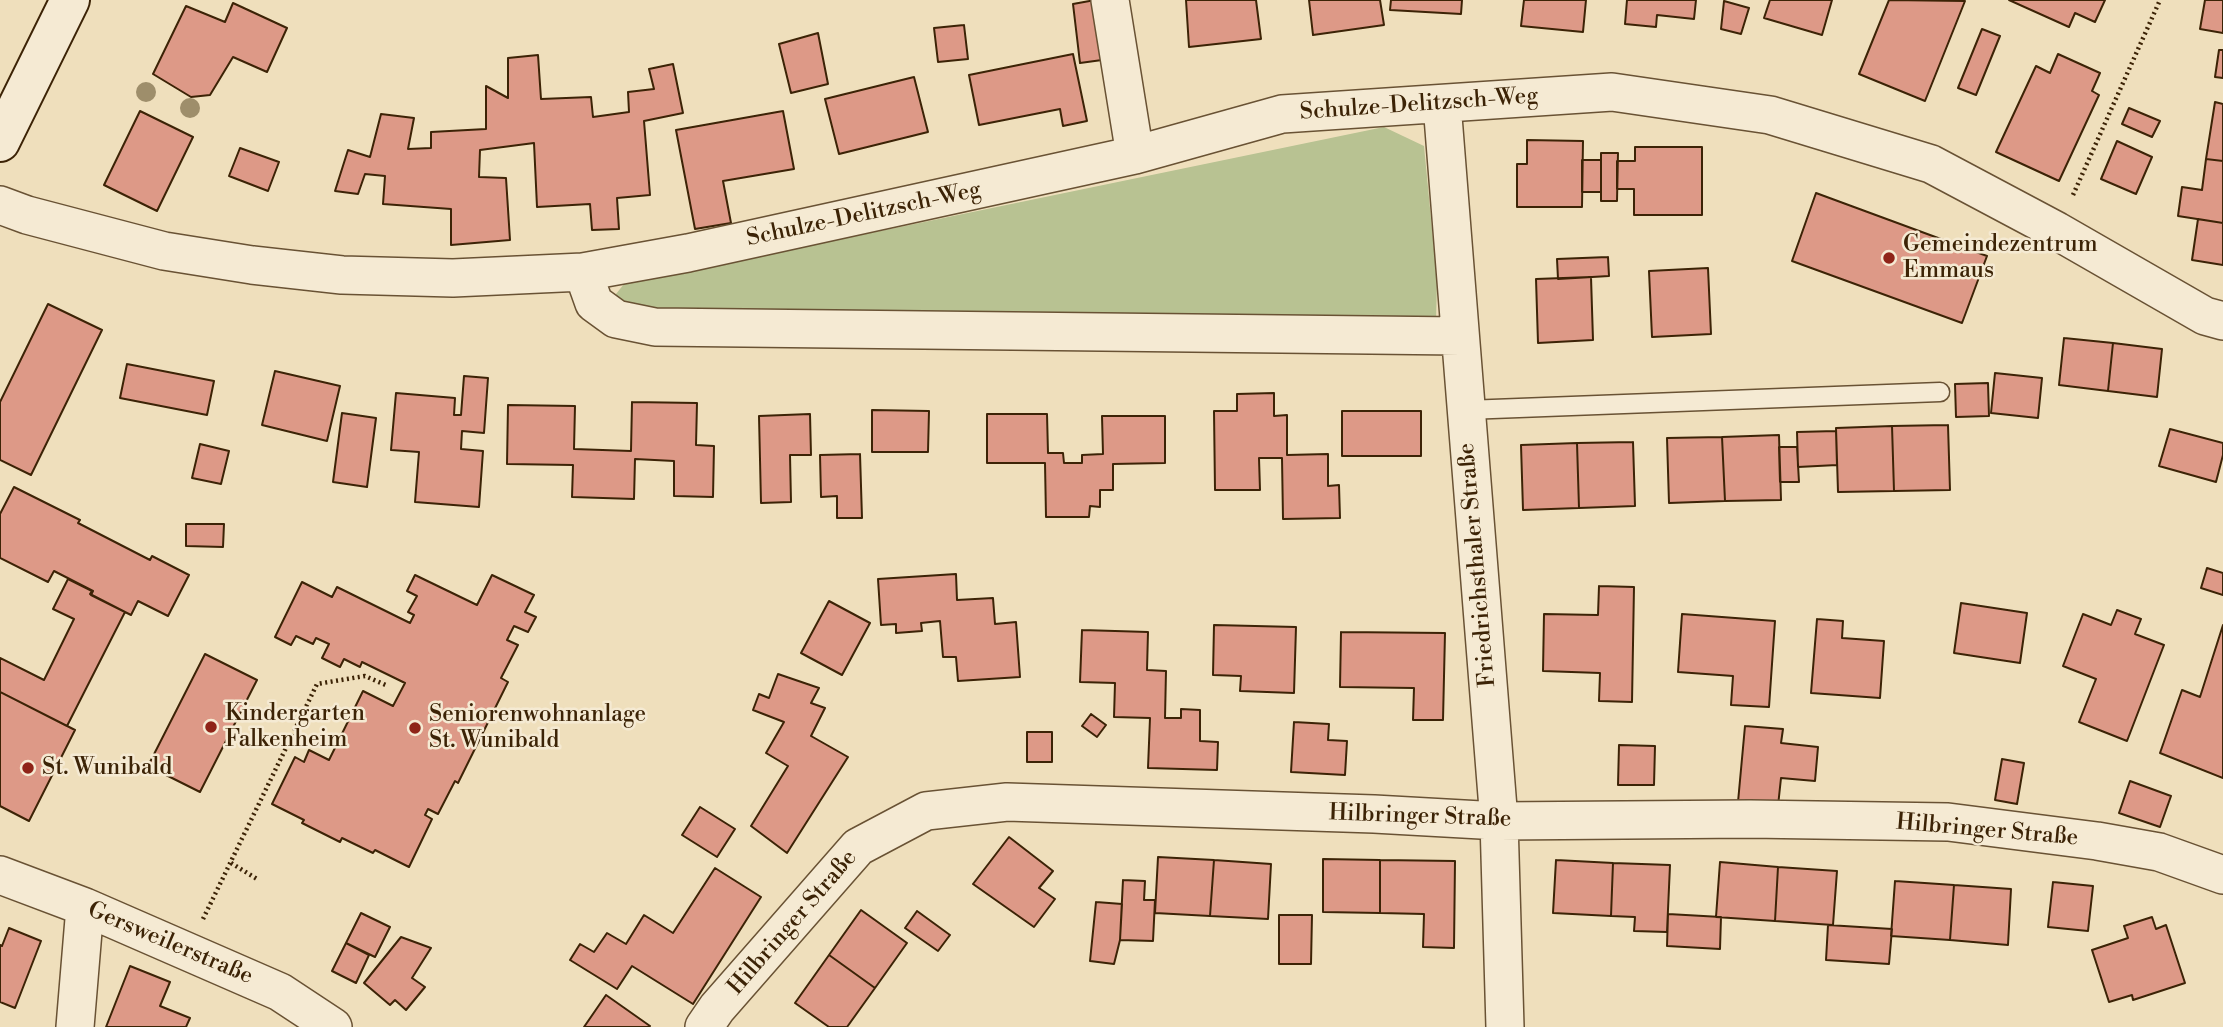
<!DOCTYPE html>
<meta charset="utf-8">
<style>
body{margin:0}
canvas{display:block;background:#efdfbc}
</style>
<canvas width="2223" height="1027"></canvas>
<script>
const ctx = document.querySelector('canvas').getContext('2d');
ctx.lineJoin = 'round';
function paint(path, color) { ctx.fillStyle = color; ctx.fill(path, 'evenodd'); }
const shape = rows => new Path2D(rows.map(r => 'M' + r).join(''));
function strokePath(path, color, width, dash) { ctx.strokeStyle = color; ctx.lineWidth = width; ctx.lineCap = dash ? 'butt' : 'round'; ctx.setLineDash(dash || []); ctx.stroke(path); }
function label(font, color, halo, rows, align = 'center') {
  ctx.font = font + ' "Libre Bodoni",serif'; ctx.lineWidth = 5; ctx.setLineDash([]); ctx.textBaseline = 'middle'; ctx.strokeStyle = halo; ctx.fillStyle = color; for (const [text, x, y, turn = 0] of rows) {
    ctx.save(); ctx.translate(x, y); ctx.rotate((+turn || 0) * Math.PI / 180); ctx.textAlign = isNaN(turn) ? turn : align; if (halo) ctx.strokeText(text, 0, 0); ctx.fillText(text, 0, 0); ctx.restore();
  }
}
const green = shape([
 [1384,127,1424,146,1437,281,1436,322,626,316,612,299,624,284]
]);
const building = shape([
 [1095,0,1102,60,1080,63,1073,4,1095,0],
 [1186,0,1256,0,1261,39,1189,47,1186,0],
 [1309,0,1380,0,1384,25,1313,35,1309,0],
 [1391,0,1462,0,1461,14,1390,10,1391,0],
 [1524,0,1586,0,1583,32,1521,26,1524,0],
 [1627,0,1696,0,1694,19,1657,15,1656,27,1625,24,1627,0],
 [1770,0,1832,0,1822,35,1764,18,1770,0],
 [1889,0,1965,1,1925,101,1859,74,1889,0],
 [2009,0,2105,0,2095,22,2075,13,2069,27,2009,0],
 [2205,0,2223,0,2223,33,2200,29,2205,0],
 [1724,1,1749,8,1741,34,1721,29,1724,1],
 [233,3,287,28,267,72,233,57,210,95,191,97,153,74,186,6,225,22,233,3],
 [964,25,968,59,938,62,934,28,964,25],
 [1982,29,2000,36,1976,95,1958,88,1982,29],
 [818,33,828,84,791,93,779,44,818,33],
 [2219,50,2223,50,2223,78,2215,77,2219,50],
 [1073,54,1087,121,1063,126,1060,109,979,125,969,75,1073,54],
 [2058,54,2100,73,2092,91,2099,95,2059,181,1996,152,2036,66,2050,73,2058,54],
 [538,55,541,99,591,97,593,117,629,112,628,92,654,89,649,69,673,64,683,113,644,121,650,195,617,198,619,229,592,230,590,204,537,207,534,143,480,150,479,177,506,178,510,240,451,245,451,209,383,204,385,176,365,174,358,194,335,191,348,150,370,157,381,114,414,118,408,149,431,148,431,132,486,129,486,86,508,98,508,58,538,55],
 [914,77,928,132,839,154,825,99,914,77],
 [2215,102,2223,104,2223,161,2206,159,2215,102],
 [2129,108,2160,121,2152,137,2122,124,2129,108],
 [140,111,193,137,157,211,104,185,140,111],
 [783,111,794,169,723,181,731,223,695,229,676,130,783,111],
 [1527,140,1583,141,1582,207,1517,207,1517,164,1527,164,1527,140],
 [2117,141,2152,157,2136,194,2101,179,2117,141],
 [1635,147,1702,147,1702,215,1634,215,1634,189,1617,189,1617,161,1635,161,1635,147],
 [240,148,279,162,268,191,229,176,240,148],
 [1601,153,1618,153,1617,201,1601,201,1601,153],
 [2206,159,2223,161,2223,223,2178,216,2182,187,2202,190,2206,159],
 [1582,160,1601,160,1601,192,1582,192,1582,160],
 [1816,193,1987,256,1962,323,1792,261,1816,193],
 [2198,219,2223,223,2223,265,2192,260,2198,219],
 [1608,257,1609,276,1558,279,1557,259,1608,257],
 [1708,268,1711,334,1652,337,1649,271,1708,268],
 [1591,277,1593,340,1538,343,1536,279,1591,277],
 [48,304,102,330,31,475,0,460,0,402,48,304],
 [2064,338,2113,343,2108,391,2059,385,2064,338],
 [2113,343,2162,349,2157,397,2108,391,2113,343],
 [127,364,214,381,207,415,120,398,127,364],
 [275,371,340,386,327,441,262,425,275,371],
 [1995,373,2042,378,2038,418,1991,413,1995,373],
 [464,376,488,378,484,433,462,431,461,449,483,451,479,507,415,502,419,452,391,450,396,393,455,398,454,415,461,415,464,376],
 [1988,383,1989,416,1956,417,1955,384,1988,383],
 [1274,393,1274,416,1287,415,1287,455,1328,454,1328,486,1339,485,1340,518,1283,519,1282,458,1259,458,1260,490,1215,490,1214,411,1237,411,1237,394,1274,393],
 [632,402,697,403,696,445,714,446,713,497,674,496,674,461,635,459,634,499,572,497,573,465,507,464,508,405,575,406,574,449,631,451,632,402],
 [872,410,929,411,928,452,872,452,872,410],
 [1342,411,1421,411,1421,456,1342,456,1342,411],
 [342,413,376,418,367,487,333,482,342,413],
 [810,414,811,455,790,455,791,502,761,503,759,416,810,414],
 [987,414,1047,414,1048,453,1063,453,1064,463,1082,463,1082,455,1103,454,1102,416,1165,416,1165,463,1113,464,1113,490,1100,490,1100,507,1090,506,1089,517,1046,517,1045,463,987,463,987,414],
 [1948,425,1950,490,1894,491,1892,426,1948,425],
 [1892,426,1894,491,1838,492,1836,428,1892,426],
 [2170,429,2223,443,2223,455,2216,482,2159,466,2170,429],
 [1836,431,1837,465,1798,467,1797,432,1836,431],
 [1779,435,1781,500,1725,501,1722,437,1779,435],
 [1722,437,1725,501,1669,503,1667,438,1722,437],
 [1633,442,1635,506,1579,508,1577,443,1633,442],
 [1577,443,1579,508,1523,510,1521,445,1577,443],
 [200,444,229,451,221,484,192,478,200,444],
 [1779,447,1797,447,1799,482,1780,482,1779,447],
 [860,454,862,518,837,518,837,496,821,497,820,455,860,454],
 [14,487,80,520,78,523,150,560,152,556,189,575,168,616,138,601,131,615,91,595,93,591,54,571,48,582,0,558,0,514,14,487],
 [186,524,224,524,223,547,186,546,186,524],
 [2207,568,2223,573,2223,595,2201,588,2207,568],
 [956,574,957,600,993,598,995,624,1016,622,1020,677,958,681,956,657,943,657,940,621,921,623,922,631,896,633,896,624,881,625,878,579,956,574],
 [415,575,477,605,492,575,534,595,525,612,536,617,528,632,514,626,507,640,518,645,501,678,508,682,458,783,455,781,438,814,428,809,425,815,432,819,409,867,375,850,373,853,342,838,340,842,302,823,304,820,272,804,295,757,304,762,309,750,329,760,363,691,393,706,405,683,362,662,360,667,344,659,340,667,322,658,329,644,316,638,313,644,296,636,291,645,275,637,302,582,332,597,337,587,410,623,414,615,408,612,417,596,407,591,415,575],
 [68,579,92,591,90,594,125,612,67,726,0,692,0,658,44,680,74,619,53,609,68,579],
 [1599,586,1634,587,1632,702,1599,701,1600,673,1543,671,1544,614,1598,615,1599,586],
 [829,601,870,623,842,675,801,653,829,601],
 [1961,603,2027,613,2020,663,1954,653,1961,603],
 [2117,610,2141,619,2135,634,2164,645,2127,741,2079,722,2096,679,2063,666,2083,614,2111,625,2117,610],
 [1682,614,1775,621,1769,707,1731,705,1733,676,1678,672,1682,614],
 [1817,619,1843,621,1842,638,1884,641,1880,698,1811,693,1817,619],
 [1214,625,1296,627,1294,693,1240,691,1241,676,1213,675,1214,625],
 [2223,625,2223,778,2160,753,2182,690,2200,697,2223,625],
 [1082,630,1148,632,1147,670,1166,671,1165,718,1181,718,1181,709,1200,710,1200,741,1218,742,1217,770,1148,768,1150,718,1114,717,1115,683,1080,682,1082,630],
 [1341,632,1445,633,1443,720,1413,720,1414,688,1340,687,1341,632],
 [205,654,257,680,200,792,148,766,205,654],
 [778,674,819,688,811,703,825,708,811,736,848,757,787,853,751,826,788,766,766,753,784,722,753,710,759,694,769,698,778,674],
 [0,692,75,730,29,821,0,806,0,692],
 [1091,714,1106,725,1097,737,1082,726,1091,714],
 [1294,722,1329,724,1328,740,1347,741,1345,775,1291,772,1294,722],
 [1745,726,1783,729,1781,743,1818,747,1815,781,1781,778,1778,806,1738,802,1745,726],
 [1027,732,1052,732,1052,762,1027,762,1027,732],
 [1619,745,1655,746,1654,785,1618,785,1619,745],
 [2002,759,2024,763,2017,804,1995,800,2002,759],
 [2130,781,2171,796,2160,827,2119,813,2130,781],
 [700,807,735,829,717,857,682,835,700,807],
 [1009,837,1053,871,1039,888,1055,899,1034,927,973,884,1009,837],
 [1158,857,1214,860,1210,916,1155,913,1158,857],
 [1323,859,1380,860,1380,913,1323,912,1323,859],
 [1214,860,1271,864,1268,919,1210,916,1214,860],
 [1380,860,1455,861,1454,948,1423,947,1424,914,1380,913,1380,860],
 [1556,860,1613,863,1611,916,1553,913,1556,860],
 [1720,862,1778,867,1775,921,1716,917,1720,862],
 [1613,863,1670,865,1667,932,1634,931,1635,917,1611,916,1613,863],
 [1778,867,1837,871,1833,925,1775,921,1778,867],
 [715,868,761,897,693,1004,632,966,617,989,570,960,580,944,594,952,607,933,626,944,644,915,673,933,715,868],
 [1123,880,1145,881,1144,900,1155,900,1153,941,1120,940,1123,880],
 [1895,881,1954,885,1950,940,1891,936,1895,881],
 [2053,882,2093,886,2088,931,2048,927,2053,882],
 [1954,885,2011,889,2008,945,1950,940,1954,885],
 [1096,902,1122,904,1120,940,1114,964,1090,961,1096,902],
 [861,910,907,943,875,988,829,955,861,910],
 [917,911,950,935,938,951,905,928,917,911],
 [361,913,390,927,375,957,346,943,361,913],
 [1668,914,1721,917,1720,949,1667,946,1668,914],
 [1279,915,1312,915,1311,964,1279,964,1279,915],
 [2152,917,2156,929,2166,925,2185,983,2133,1000,2132,995,2109,1002,2092,950,2128,938,2124,926,2152,917],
 [1828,925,1892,929,1889,964,1826,960,1828,925],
 [9,928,41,941,15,1008,0,1002,0,945,2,946,9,928],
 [401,937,431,948,412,978,425,987,406,1010,395,1000,390,1005,364,983,401,937],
 [346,943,369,955,356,983,332,971,346,943],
 [829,955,875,988,847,1027,829,1027,795,1003,829,955],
 [130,966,170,982,160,1006,190,1018,186,1027,106,1027,130,966],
 [606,995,650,1026,649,1027,584,1027,606,995]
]);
const path = shape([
 [2073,195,2160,0],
 [231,863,257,879],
 [203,919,317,684,365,676,388,686]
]);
const lane = shape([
 [1466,410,1940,392]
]);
const street = shape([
 [1110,0,1135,155],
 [1442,104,1499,821,1505,1027],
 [0,205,27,215,164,251,252,265,342,275,453,278,583,272,688,253,1135,155,1282,114,1612,92,1770,115,1931,164,2057,231,2205,316,2223,321],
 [583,272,594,303,616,319,655,327,1460,336],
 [0,875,85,907,280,992,333,1027],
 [75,1027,85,907],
 [704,1027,717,1008,858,847,926,811,1007,802,1374,814,1499,821,1750,819,1948,822,2097,841,2159,852,2223,875]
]);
const secondary = shape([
 [0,142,70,0]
]);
const trees = [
 [146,92],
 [190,108]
];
const markers = [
 [1889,258,7,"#8f2418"],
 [211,727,7,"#8f2418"],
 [415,728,7,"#8f2418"],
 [28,768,7,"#8f2418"]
];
const streetNames = [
 ["Schulze-Delitzsch-Weg",1419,105,-4],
 ["Schulze-Delitzsch-Weg",864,215,-12],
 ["Friedrichsthaler Straße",1478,565,-95],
 ["Hilbringer Straße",1420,817,2],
 ["Hilbringer Straße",1987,831,5],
 ["Hilbringer Straße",793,923,-49],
 ["Gersweilerstraße",170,944,23]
];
const poiNames = [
 ["Gemeindezentrum",1903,245],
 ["Emmaus",1903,271],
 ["Kindergarten",225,714],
 ["Falkenheim",225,740],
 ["Seniorenwohnanlage",429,715],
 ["St. Wunibald",429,741],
 ["St. Wunibald",42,768]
];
paint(green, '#b8c292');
paint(building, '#dd9987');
strokePath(building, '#3c2306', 2);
strokePath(lane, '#695234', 21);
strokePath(street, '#695234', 40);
strokePath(secondary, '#3c2306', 42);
strokePath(path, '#3c2306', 4.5, [2, 3.5]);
strokePath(lane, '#f5ead3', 18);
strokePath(street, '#f5ead3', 37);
strokePath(secondary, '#f5ead3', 38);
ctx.fillStyle = '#9e8e6b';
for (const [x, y] of trees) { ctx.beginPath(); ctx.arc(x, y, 10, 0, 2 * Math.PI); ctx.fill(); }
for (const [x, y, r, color] of markers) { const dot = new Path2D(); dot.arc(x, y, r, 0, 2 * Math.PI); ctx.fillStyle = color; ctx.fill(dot); strokePath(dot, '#f5ead3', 2.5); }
label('23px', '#3c2306', '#f5ead3', streetNames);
label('23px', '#3c2306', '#f5ead3', poiNames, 'left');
</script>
